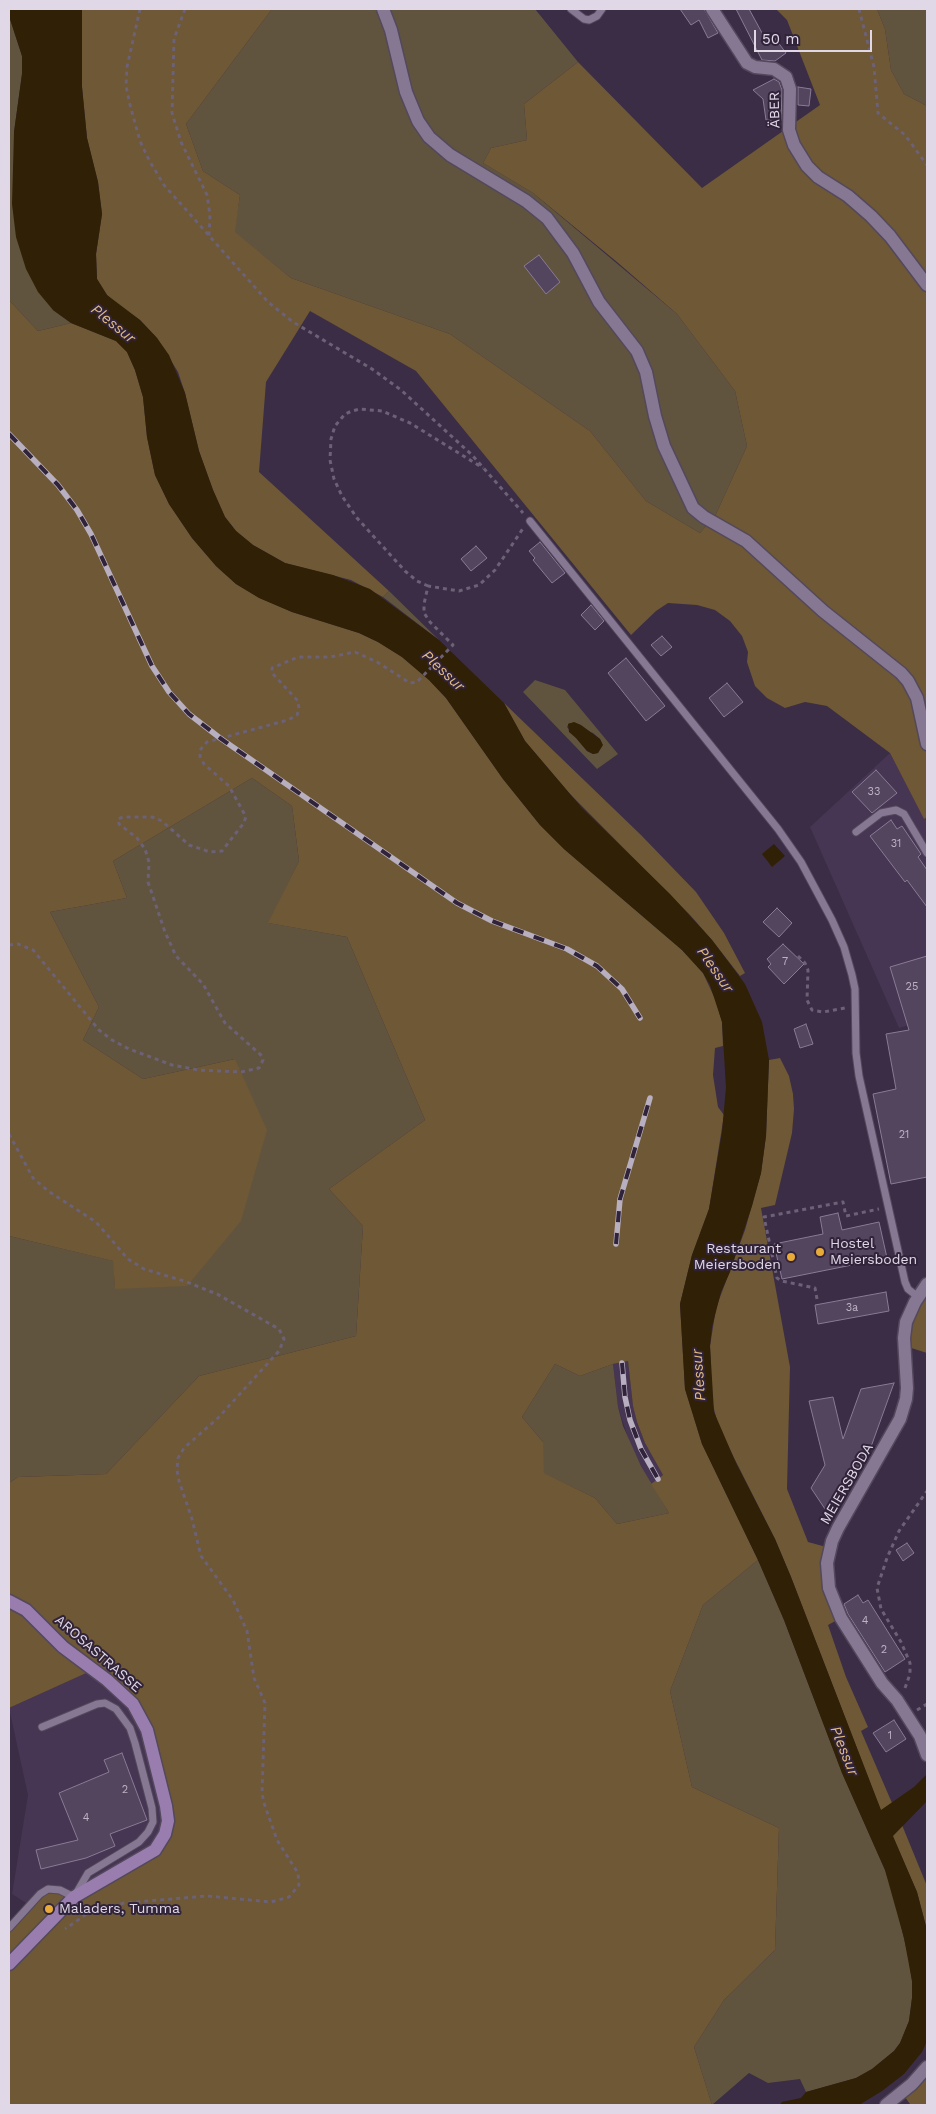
<!DOCTYPE html>
<meta charset="utf-8">
<style>
body{margin:0}
#map{position:relative;width:936px;height:2114px;overflow:hidden;background:#3a2d45;font-family:"Work Sans",sans-serif}
canvas{display:block}
.frame{position:absolute;inset:0;border:10px solid #e0d8e7;pointer-events:none}
.scale{position:absolute;left:754px;top:30px;width:118px;height:22px;box-sizing:border-box;border:2px solid #e0d8e7;border-top:0;padding-left:6px;font-size:15px;line-height:18px;white-space:nowrap;color:#e0d8e7;-webkit-text-stroke:4px #30233a;paint-order:stroke}
</style>
<div id="map">
<canvas width="936" height="2114"></canvas>
<div class="frame"></div>
<div class="scale">50 m</div>
</div>
<script>
const ctx = document.querySelector('canvas').getContext('2d');
ctx.lineJoin = 'round';
function paint(path, color) { ctx.fillStyle = color; ctx.fill(path, 'evenodd'); }
const shape = rows => new Path2D(rows.map(r => 'M' + r).join(''));
function strokePath(path, color, width, dash) { ctx.strokeStyle = color; ctx.lineWidth = width; ctx.lineCap = dash ? 'butt' : 'round'; ctx.setLineDash(dash || []); ctx.stroke(path); }
function label(font, color, halo, rows, align = 'center') {
  ctx.font = font + ' "Work Sans",sans-serif'; ctx.lineWidth = 4; ctx.setLineDash([]); ctx.textBaseline = 'middle'; ctx.strokeStyle = halo; ctx.fillStyle = color; for (const [text, x, y, turn = 0] of rows) {
    ctx.save(); ctx.translate(x, y); ctx.rotate((+turn || 0) * Math.PI / 180); ctx.textAlign = isNaN(turn) ? turn : align; if (halo) ctx.strokeText(text, 0, 0); ctx.fillText(text, 0, 0); ctx.restore();
  }
}
const built = shape([
 [890,753,924,818,927,817,927,1020,899,1028,810,827],
 [628,1361,633,1406,637,1422,645,1443,663,1475,651,1484,631,1447,618,1407,613,1364],
 [93,1670,133,1704,166,1806,163,1840,93,1885,29,1905,12,1894,28,1795,9,1708]
]);
const green = shape([
 [272,9,535,9,578,62,524,104,527,140,491,148,483,163,533,193,677,314,735,391,747,446,716,514,700,533,646,501,590,431,450,334,291,278,234,232,240,195,203,171,186,124],
 [877,9,927,9,927,106,904,94,891,70,885,29],
 [9,16,22,56,22,74,14,132,53,310,71,323,38,331,9,300],
 [389,591,439,640,383,597],
 [535,680,565,690,618,754,597,769,523,692],
 [569,723,593,733,600,739,602,743,598,753,593,754,587,751,567,727],
 [252,778,292,806,299,861,269,923,347,937,425,1120,329,1189,363,1226,356,1336,199,1376,106,1474,18,1477,9,1483,9,1236,114,1261,115,1288,235,1059,143,1079,83,1040,99,1007,50,912,127,898,113,861],
 [555,1364,580,1376,613,1364,618,1407,623,1426,641,1466,669,1513,617,1524,595,1498,543,1473,543,1442,522,1417],
 [758,1560,784,1620,842,1773,885,1870,894,1896,909,1960,912,1981,912,1998,909,2021,900,2043,894,2051,872,2069,856,2078,806,2092,800,2079,768,2083,749,2073,712,2105,694,2047,724,2000,775,1950,779,1828,692,1787,670,1691,703,1605]
]);
const forest = shape([
 [82,9,272,9,186,124,203,171,240,195,235,232,291,278,450,334,590,431,646,501,700,533,716,514,747,446,735,391,677,314,617,262,533,193,483,163,491,148,527,140,524,104,578,62,702,188,820,105,787,20,776,9,877,9,885,29,891,70,904,94,927,106,927,817,924,819,890,753,827,706,805,702,785,708,767,698,755,686,747,662,748,652,742,636,730,621,715,610,697,605,668,603,656,611,631,635,416,371,310,311,266,382,259,472,389,591,383,597,351,580,285,563,253,545,236,531,225,517,213,490,199,451,185,393,178,372,157,338,140,320,115,303,107,295,97,279,96,254,102,214,98,182,87,138,82,87],
 [9,300,38,331,71,323,116,341,127,352,135,370,143,397,147,437,155,475,169,504,192,538,216,566,236,584,260,598,292,612,359,633,378,642,402,657,429,680,446,698,503,779,540,825,564,849,682,950,703,973,716,1001,722,1022,723,1046,715,1048,713,1075,718,1107,724,1115,709,1209,692,1255,680,1304,685,1389,702,1444,758,1560,703,1605,670,1691,692,1787,779,1828,775,1950,724,2000,694,2047,712,2105,9,2105,9,1928,48,1889,74,1897,145,1857,165,1834,143,1720,93,1670,9,1708,9,1483,18,1477,106,1474,199,1376,356,1336,363,1226,329,1189,425,1120,347,937,268,923,299,861,292,806,252,778,113,861,127,898,50,912,99,1007,83,1040,143,1079,235,1059,267,1130,241,1221,187,1286,115,1289,113,1261,9,1236],
 [628,1361,633,1406,637,1422,645,1443,663,1475,651,1484,669,1513,617,1524,595,1498,544,1473,543,1442,522,1417,555,1364,580,1376,613,1364],
 [504,703,641,835,696,892,724,933,745,973,740,976,712,940,690,915,569,793,525,741],
 [780,1058,789,1076,793,1094,794,1109,792,1133,775,1205,761,1208,790,1367,787,1489,808,1542,830,1548,828,1556,841,1618,828,1625,846,1677,868,1727,861,1731,892,1803,881,1811,791,1577,775,1539,726,1442,717,1421,712,1401,710,1346,716,1308,745,1230,761,1173,766,1136,769,1060],
 [927,1284,927,1353,905,1346,904,1338],
 [902,1825,927,1886,927,1930,917,1892,892,1835],
 [927,2067,927,2105,909,2105,910,2104,902,2093]
]);
const water = shape([
 [9,9,82,9,82,87,87,138,98,182,102,214,96,254,97,279,107,295,140,320,157,338,169,355,185,393,199,451,213,490,225,517,236,531,253,545,285,563,333,575,370,589,439,640,504,703,525,741,582,808,670,894,712,940,745,984,762,1022,769,1060,766,1136,761,1173,752,1206,730,1272,721,1292,712,1327,710,1346,714,1412,736,1463,775,1539,791,1577,881,1810,914,1787,927,1774,927,1801,893,1836,917,1892,927,1930,927,2041,922,2052,904,2074,882,2091,859,2105,780,2105,782,2102,801,2098,806,2092,856,2078,872,2069,894,2051,900,2043,909,2021,912,1998,912,1981,904,1938,885,1870,842,1773,784,1620,758,1560,702,1444,685,1389,680,1304,692,1255,709,1209,722,1132,726,1087,722,1022,710,985,703,973,682,950,564,849,540,825,503,779,446,698,429,680,402,657,378,642,359,633,292,612,259,598,236,584,216,566,192,538,169,504,155,475,147,437,143,397,135,370,127,352,116,341,71,323,53,310,38,292,26,269,16,237,12,204,14,132,22,74,22,56,9,16],
 [574,722,581,725,600,739,603,745,598,753,593,754,587,751,576,738,569,732,568,724],
 [774,844,785,856,772,867,762,854]
]);
const building = shape([
 [680,9,704,9,718,33,708,38,699,20,691,25,680,9],
 [736,9,749,9,767,42,774,37,786,53,775,61,762,60,736,9],
 [774,79,779,82,782,90,781,121,766,120,763,99,753,90,774,79],
 [798,87,811,89,809,106,798,105,798,87],
 [539,255,560,282,546,294,524,266,539,255],
 [540,542,565,573,552,583,533,560,535,558,529,551,540,542],
 [476,546,487,558,471,571,461,559,476,546],
 [591,605,604,621,595,630,581,615,591,605],
 [662,636,672,647,661,656,651,645,662,636],
 [626,658,665,706,646,721,608,673,626,658],
 [727,683,743,702,724,717,709,698,727,683],
 [876,770,897,793,872,813,852,792,876,770],
 [891,820,897,829,902,826,921,854,918,857,927,870,927,907,907,880,905,882,870,836,891,820],
 [777,908,792,923,779,937,763,922,777,908],
 [783,944,804,964,784,984,768,967,771,964,767,959,783,944],
 [927,956,927,1177,891,1184,873,1094,896,1089,886,1034,909,1030,890,967,927,956],
 [806,1024,813,1044,800,1048,794,1029,806,1024],
 [838,1213,842,1230,879,1222,887,1258,782,1279,774,1244,823,1234,820,1217,838,1213],
 [886,1292,889,1311,818,1324,815,1305,886,1292],
 [894,1383,872,1444,829,1515,811,1488,825,1465,809,1401,833,1397,843,1439,861,1389,894,1383],
 [907,1543,914,1553,903,1561,896,1550,907,1543],
 [858,1595,863,1603,868,1600,905,1659,885,1672,848,1614,844,1604,858,1595],
 [894,1720,906,1739,886,1752,873,1733,894,1720],
 [122,1753,147,1820,110,1834,115,1846,86,1858,41,1869,36,1850,78,1840,59,1793,109,1772,104,1760,122,1753]
]);
const path = shape([
 [140,9,127,67,126,86,130,105,140,141,149,160,164,185,268,302,293,322,372,369,401,390,472,455,523,513],
 [185,9,174,39,172,113,181,142,207,195,210,215,209,236],
 [859,9,874,67,878,113,905,135,927,165],
 [428,586,417,581,405,571,357,518,342,496,334,479,330,460,331,439,335,426,345,414,352,411,360,409,382,411,410,423,483,468],
 [9,945,18,944,33,950,99,1030,112,1040,129,1049,172,1065,198,1070,241,1072,259,1068,263,1060,262,1056,225,1023,203,984,176,956,165,932,148,882,149,862,145,849,137,838,119,824,118,819,123,817,152,817,162,821,189,845,210,852,222,851,243,824,246,817,229,786,204,764,200,756,200,750,207,742,288,720,297,715,299,709,298,701,272,673,272,668,298,657,330,657,355,652,377,662,410,683,417,682,453,645,430,622,424,613,424,604,428,586,459,591,479,585,495,570,524,527],
 [798,956,805,963,808,970,807,1000,812,1010,823,1012,845,1008],
 [9,1134,33,1178,48,1191,96,1222,128,1259,144,1269,184,1281,217,1294,279,1329,284,1339,279,1351,218,1418,184,1448,178,1458,177,1470,179,1481,192,1519,201,1556,233,1600,247,1631,254,1678,265,1703,262,1794,265,1806,277,1840,298,1873,299,1885,289,1897,271,1902,207,1896,124,1903,88,1913,65,1929],
 [817,1299,815,1288,782,1281,777,1278,764,1217,843,1202,846,1216,879,1209],
 [905,1688,910,1674,910,1663,901,1642,881,1609,877,1588,887,1558,899,1531,927,1491],
 [917,1710,927,1704]
]);
const service = shape([
 [571,9,584,19,589,20,597,16,602,9],
 [530,521,778,829,801,862,832,920,844,947,852,975,855,989,856,1053,859,1076,905,1282,908,1289,918,1297],
 [856,832,881,813,896,810,904,814,927,853],
 [9,1928,40,1894,48,1889,60,1890,74,1897,88,1873,139,1842,148,1832,153,1822,152,1808,135,1743,130,1728,116,1709,105,1703,97,1704,42,1727]
]);
const minor = shape([
 [383,9,391,30,406,92,418,121,429,137,450,155,526,201,547,218,573,253,599,302,637,351,646,372,655,416,664,446,693,508,704,517,746,541,823,611,901,673,908,681,917,698,927,744],
 [712,9,747,63,755,67,774,69,786,77,790,89,789,130,794,145,807,166,818,177,848,196,871,216,890,236,927,285],
 [927,1284,915,1302,906,1322,904,1338,907,1388,906,1399,900,1419,838,1528,832,1541,827,1563,829,1588,841,1618,882,1683,897,1700,920,1736,927,1755],
 [886,2105,912,2084,927,2067]
]);
const secondary = shape([
 [9,1601,26,1610,63,1647,107,1680,133,1704,147,1730,166,1806,168,1821,165,1834,155,1850,74,1897,9,1964]
]);
const rail = shape([
 [9,434,58,485,77,510,91,534,152,666,169,692,189,714,220,738,457,903,492,921,567,949,597,966,622,989,640,1018],
 [616,1244,620,1199,650,1098],
 [622,1363,625,1397,630,1420,641,1449,658,1479]
]);
const markers = [
 [820,1252,5,"#e9ab38"],
 [791,1257,5,"#e9ab38"],
 [49,1909,5,"#e9ab38"]
];
const numberNames = [
 ["33",874,792],
 ["31",896,844],
 ["7",785,962],
 ["25",912,987],
 ["21",904,1135],
 ["3a",852,1308],
 ["4",865,1621],
 ["2",884,1650],
 ["1",890,1736],
 ["2",125,1790],
 ["4",86,1818]
];
const streetNames = [
 ["ÄBER",775,110,-91],
 ["MEIERSBODA",847,1484,-60],
 ["AROSASTRASSE",98,1654,41]
];
const poiNames = [
 ["Hostel",830,1244],
 ["Meiersboden",830,1260],
 ["Restaurant",781,1249,"right"],
 ["Meiersboden",781,1265,"right"],
 ["Maladers, Tumma",59,1909]
];
const waterNames = [
 ["Plessur",113,324,39],
 ["Plessur",443,671,43],
 ["Plessur",715,970,55],
 ["Plessur",699,1375,-94],
 ["Plessur",844,1751,68]
];
paint(built, '#463553');
paint(green, '#61543f');
paint(forest, '#6e5835');
paint(water, '#302005');
paint(building, '#53455e');
strokePath(building, '#897a96', 1);
strokePath(service, '#53485c', 9);
strokePath(minor, '#53485c', 15);
strokePath(secondary, '#53485c', 15);
strokePath(path, '#6c6176', 3, [4, 4]);
strokePath(service, '#867793', 7);
strokePath(minor, '#867793', 12);
strokePath(secondary, '#997daf', 12);
strokePath(rail, '#b8afc0', 5.5);
strokePath(rail, '#30233a', 4, [11]);
for (const [x, y, r, color] of markers) { const dot = new Path2D(); dot.arc(x, y, r, 0, 2 * Math.PI); ctx.fillStyle = color; ctx.fill(dot); strokePath(dot, '#30233a', 2); }
label('11px', '#bdb3c5', null, numberNames);
label('14px', '#e0d8e7', '#30233a', streetNames);
label('14px', '#e0d8e7', '#30233a', poiNames, 'left');
label('italic 15px', '#e0ba7f', '#30233a', waterNames);
</script>
